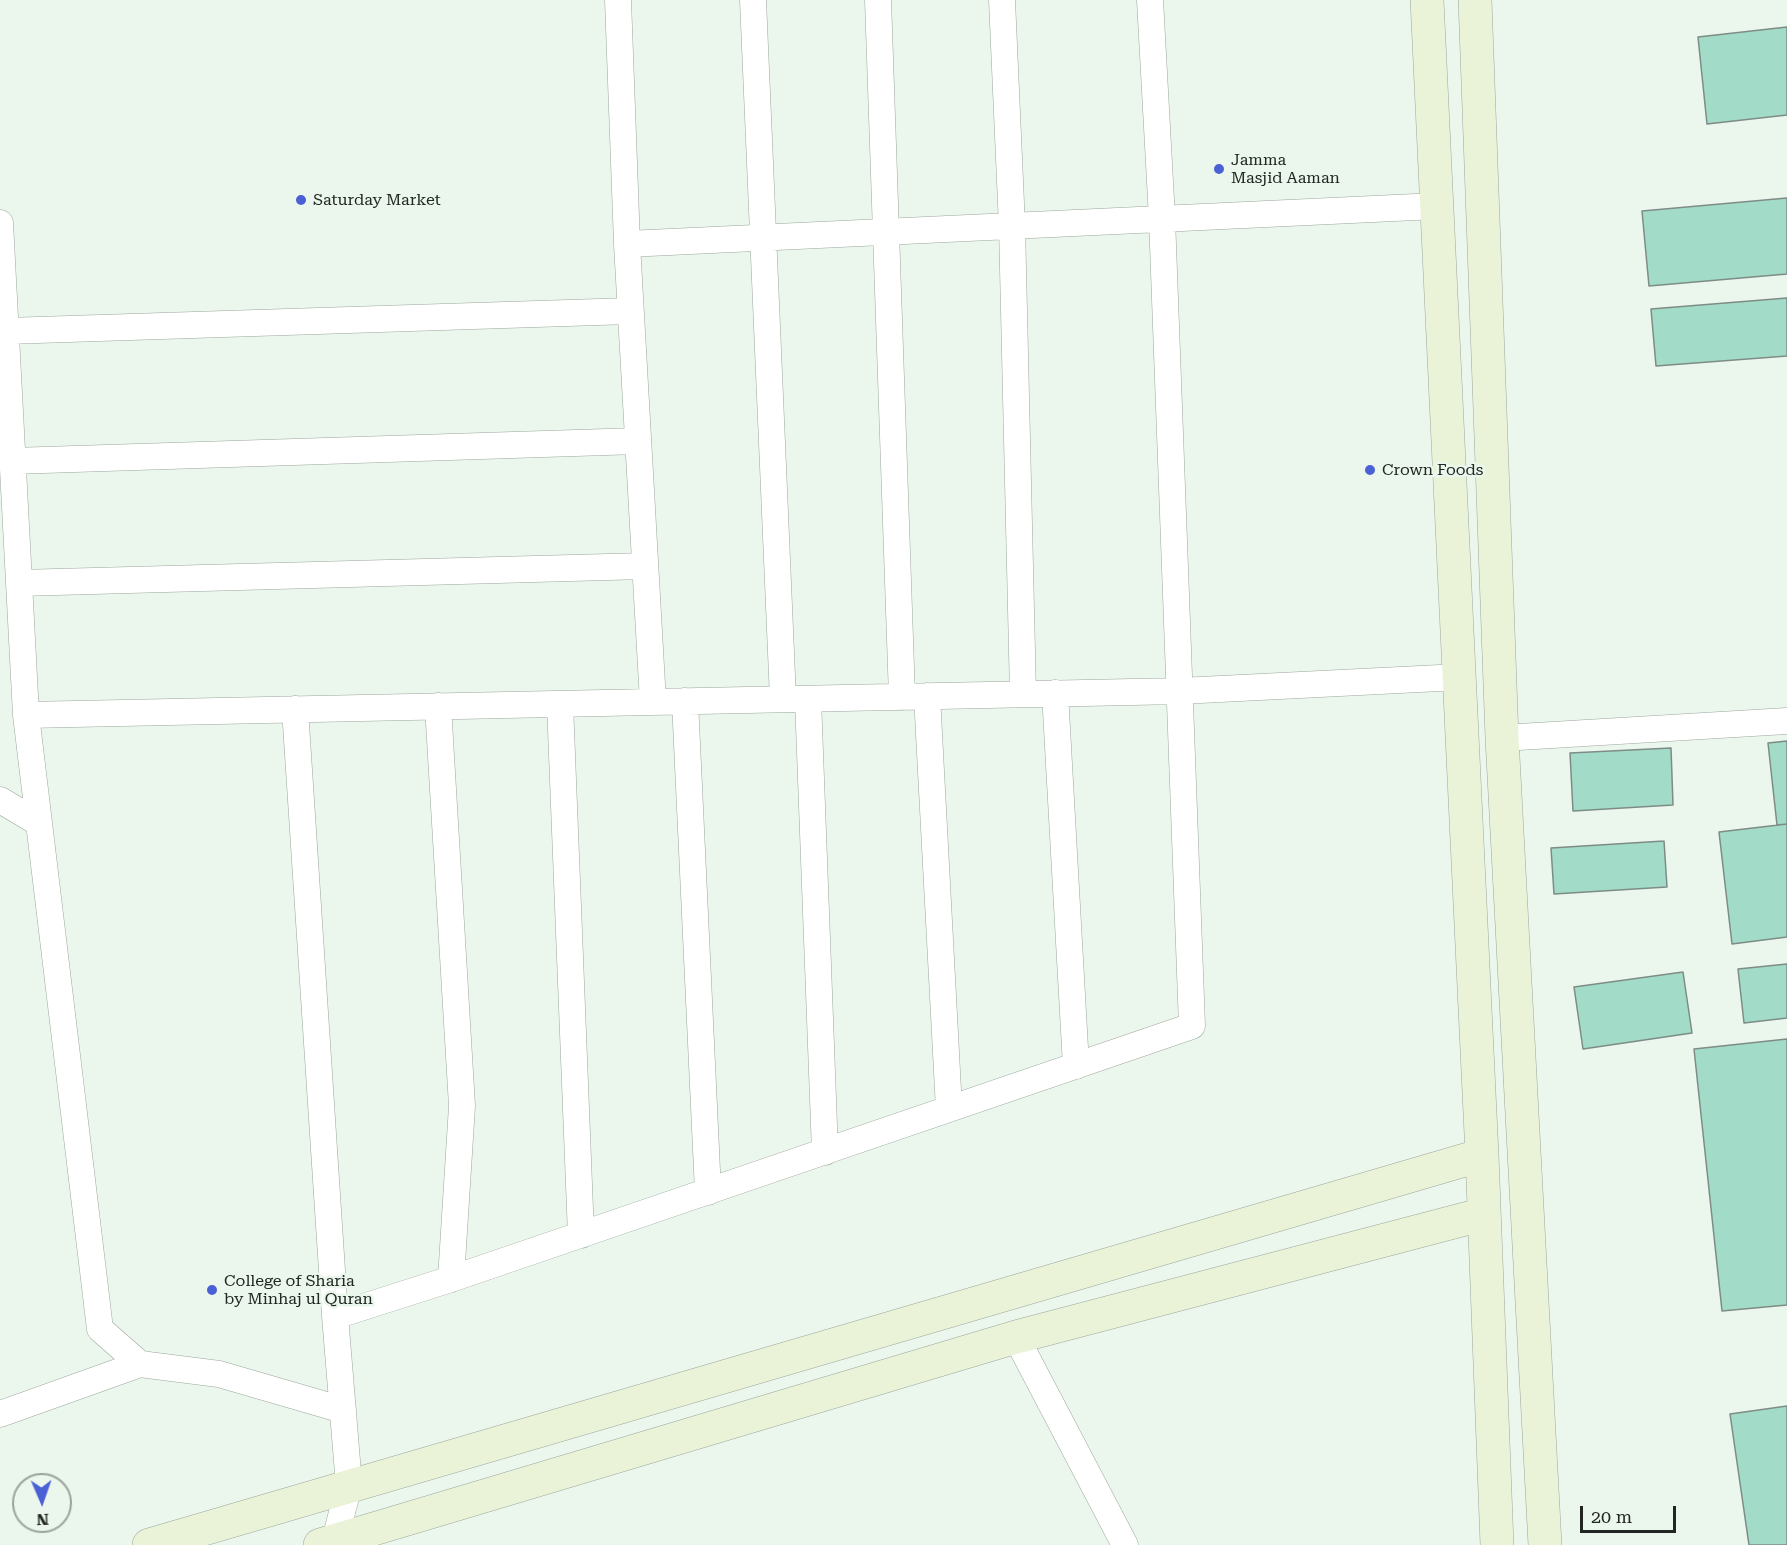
<!DOCTYPE html>
<style>
body{margin:0}
#map{position:relative;width:1787px;height:1545px;overflow:hidden;background:#ebf6ec;font-family:"Roboto Serif",serif}
canvas{display:block}
.north{position:absolute;left:12px;top:1473px;width:60px;height:60px;box-sizing:border-box;background:#ebf6ec;border:2px solid #9ba39c;border-radius:50%;rotate:178deg;font-size:16px;font-weight:700;line-height:24px;text-align:center;color:#222723}
.north::after{content:'';display:block;margin:auto;width:21px;height:27px;background:#4a61d6;clip-path:polygon(50% 0,100% 100%,50% 72%,0 100%)}
.scale{position:absolute;left:1580px;top:1506px;width:96px;height:27px;box-sizing:border-box;border:3px solid #222723;border-top:0;padding-left:8px;font-size:18px;line-height:21px;white-space:nowrap;color:#222723;-webkit-text-stroke:4px #ebf6ec;paint-order:stroke}
</style>
<div id="map">
<canvas width="1787" height="1545"></canvas>
<div class="north">N</div>
<div class="scale">20 m</div>
</div>
<script>
const ctx = document.querySelector('canvas').getContext('2d');
ctx.lineJoin = 'round';
function paint(path, color) { ctx.fillStyle = color; ctx.fill(path, 'evenodd'); }
const shape = rows => new Path2D(rows.map(r => 'M' + r).join(''));
function strokePath(path, color, width, dash) { ctx.strokeStyle = color; ctx.lineWidth = width; ctx.lineCap = dash ? 'butt' : 'round'; ctx.setLineDash(dash || []); ctx.stroke(path); }
function label(font, color, halo, rows, align = 'center') {
  ctx.font = font + ' "Roboto Serif",serif'; ctx.lineWidth = 5; ctx.setLineDash([]); ctx.textBaseline = 'middle'; ctx.strokeStyle = halo; ctx.fillStyle = color; for (const [text, x, y, turn = 0] of rows) {
    ctx.save(); ctx.translate(x, y); ctx.rotate((+turn || 0) * Math.PI / 180); ctx.textAlign = isNaN(turn) ? turn : align; if (halo) ctx.strokeText(text, 0, 0); ctx.fillText(text, 0, 0); ctx.restore();
  }
}
const building = shape([
 [1787,27,1787,115,1707,124,1698,37,1787,27],
 [1787,198,1787,274,1649,286,1642,211,1787,198],
 [1787,298,1787,356,1656,366,1651,309,1787,298],
 [1787,741,1787,824,1777,825,1768,743,1787,741],
 [1671,748,1673,805,1573,811,1570,753,1671,748],
 [1787,824,1787,937,1732,944,1719,832,1787,824],
 [1664,841,1667,887,1554,894,1551,848,1664,841],
 [1787,964,1787,1018,1744,1023,1738,969,1787,964],
 [1683,972,1692,1033,1583,1049,1574,987,1683,972],
 [1787,1039,1787,1305,1722,1311,1694,1049,1787,1039],
 [1787,1406,1787,1545,1749,1545,1730,1414,1787,1406]
]);
const street = shape([
 [618,0,627,244,1437,206],
 [753,0,783,699],
 [878,0,902,697],
 [1002,0,1012,226,1023,694],
 [0,223,26,715,1180,691,1460,677],
 [627,244,653,702],
 [6,331,630,311],
 [12,461,638,441],
 [19,583,645,566],
 [1055,693,1076,1066],
 [927,696,949,1109],
 [808,699,825,1152],
 [685,701,708,1192],
 [560,704,581,1235],
 [438,706,462,1106,451,1279],
 [295,709,335,1316,349,1485,335,1540,337,1545],
 [26,715,100,1329,140,1364,219,1374,343,1410],
 [1502,738,1787,721],
 [0,800,39,823],
 [335,1316,451,1279,1192,1026,1162,218,1150,0],
 [1016,1337,1125,1545],
 [0,1414,140,1364]
]);
const secondary = shape([
 [1427,0,1482,1155,1497,1545],
 [1475,0,1502,738,1545,1545],
 [149,1545,1482,1155],
 [320,1545,1016,1337,1484,1214]
]);
const markers = [
 [1219,169,6,"#4a61d6"],
 [301,200,6,"#4a61d6"],
 [1370,470,6,"#4a61d6"],
 [212,1290,6,"#4a61d6"]
];
const poiNames = [
 ["Jamma",1231,160],
 ["Masjid Aaman",1231,178],
 ["Saturday Market",313,200],
 ["Crown Foods",1382,470],
 ["College of Sharia",224,1281],
 ["by Minhaj ul Quran",224,1299]
];
paint(building, '#a2dcc9');
strokePath(building, '#7d8c87', 1.5);
strokePath(street, '#9ca79d', 27);
strokePath(secondary, '#9ca79d', 34);
strokePath(street, '#fff', 26);
strokePath(secondary, '#eaf3d8', 33);
for (const [x, y, r, color] of markers) { const dot = new Path2D(); dot.arc(x, y, r, 0, 2 * Math.PI); ctx.fillStyle = color; ctx.fill(dot); strokePath(dot, '#ebf6ec', 2); }
label('16px', '#222723', '#ebf6ec', poiNames, 'left');
</script>
